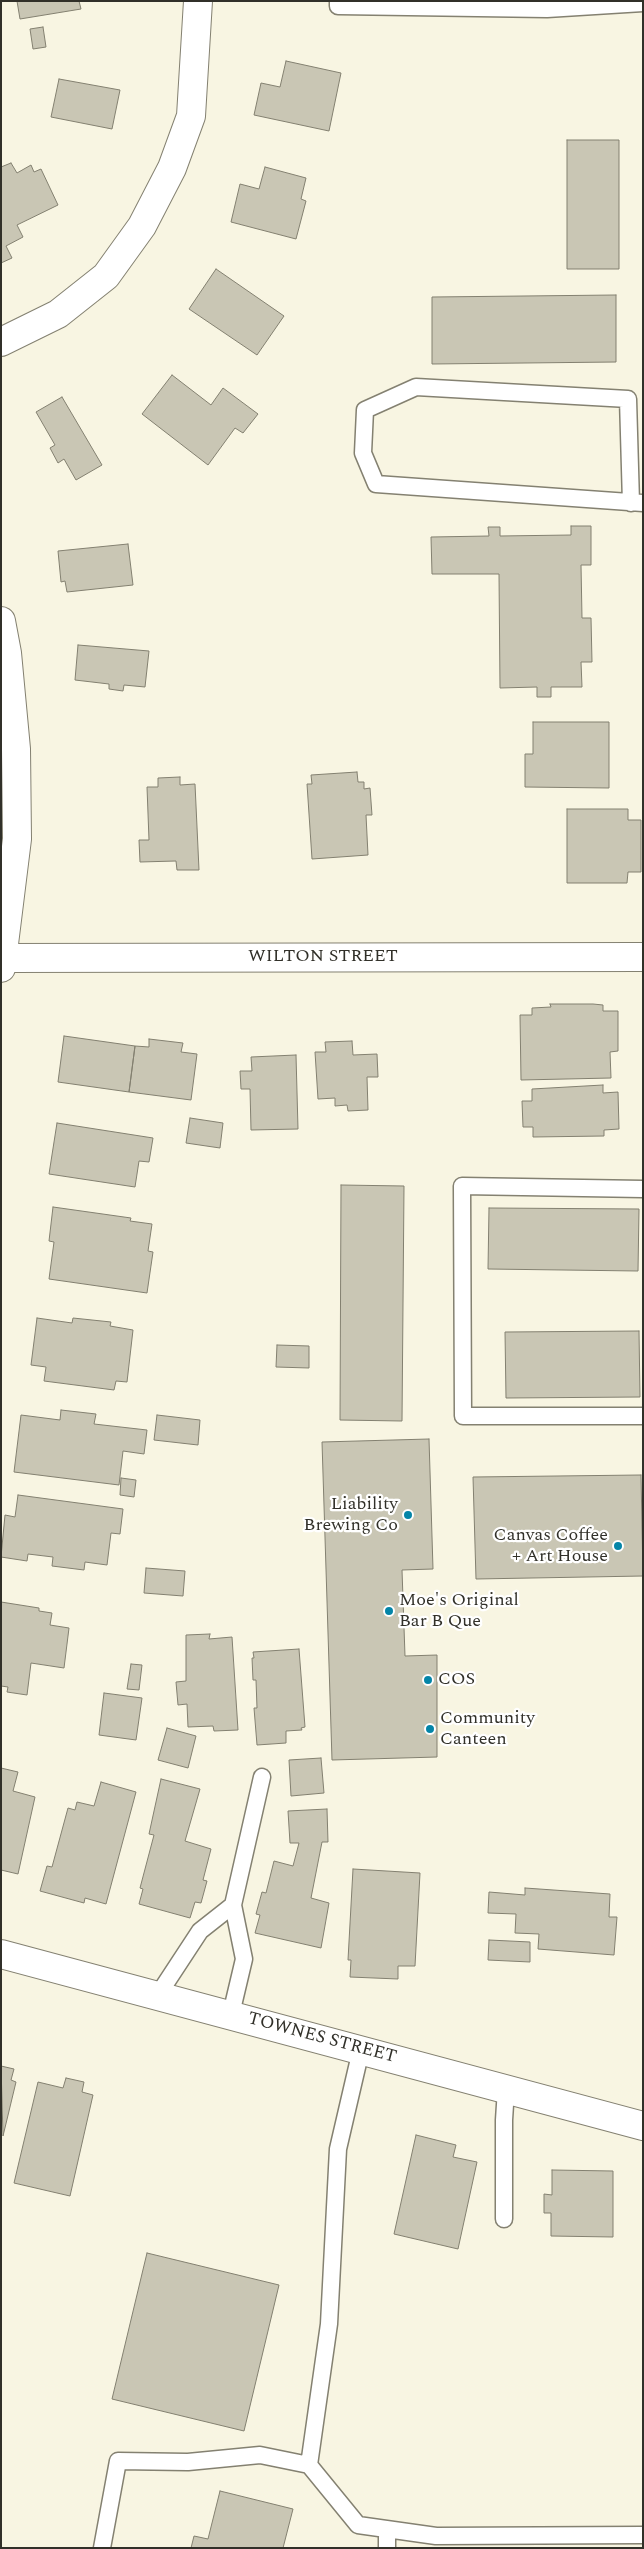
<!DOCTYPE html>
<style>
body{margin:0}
#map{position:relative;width:644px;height:2549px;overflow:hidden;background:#f8f5e2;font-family:Spectral,serif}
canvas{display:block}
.frame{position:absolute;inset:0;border:2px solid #313029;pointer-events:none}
</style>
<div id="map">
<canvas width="644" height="2549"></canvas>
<div class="frame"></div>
</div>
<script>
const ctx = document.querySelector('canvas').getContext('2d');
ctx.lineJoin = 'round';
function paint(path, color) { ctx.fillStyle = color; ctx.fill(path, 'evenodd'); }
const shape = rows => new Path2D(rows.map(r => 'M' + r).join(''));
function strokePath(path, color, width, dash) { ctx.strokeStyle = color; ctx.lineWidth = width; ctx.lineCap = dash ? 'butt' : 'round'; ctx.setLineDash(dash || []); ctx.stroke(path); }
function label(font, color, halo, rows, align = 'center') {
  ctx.font = font + ' Spectral,serif'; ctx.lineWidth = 4.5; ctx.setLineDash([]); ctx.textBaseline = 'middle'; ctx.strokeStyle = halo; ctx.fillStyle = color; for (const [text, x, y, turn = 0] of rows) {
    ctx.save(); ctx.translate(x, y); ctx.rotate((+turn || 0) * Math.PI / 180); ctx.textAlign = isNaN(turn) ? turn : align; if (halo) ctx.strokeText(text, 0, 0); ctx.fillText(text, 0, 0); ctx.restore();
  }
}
const building = shape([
 [17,1,79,1,81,9,20,19,17,1],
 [43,27,46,47,33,49,30,29,43,27],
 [286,61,341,73,329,131,254,115,261,83,280,87,286,61],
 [59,79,120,90,112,129,51,117,59,79],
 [567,140,619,140,619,269,567,269,567,140],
 [11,163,17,173,31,165,34,172,41,169,58,205,17,225,23,237,6,246,12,258,1,263,1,167,11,163],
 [265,167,306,178,301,199,306,201,296,239,231,222,240,184,259,189,265,167],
 [216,269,284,316,257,355,189,309,216,269],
 [616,295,616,362,432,364,432,297,616,295],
 [172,375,211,405,223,388,258,414,243,433,235,428,208,465,142,414,172,375],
 [62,397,102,465,76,480,64,459,58,463,50,448,55,445,36,412,62,397],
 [571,526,591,526,591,565,581,565,582,618,591,618,592,662,581,662,582,687,551,687,551,697,537,697,537,687,500,688,499,574,432,574,431,537,489,536,488,527,500,527,500,536,571,535,571,526],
 [128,544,133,585,67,592,65,581,61,582,58,551,128,544],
 [78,645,149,651,145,687,124,685,123,691,109,689,109,684,75,680,78,645],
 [533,722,609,722,609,788,525,787,525,754,533,754,533,722],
 [357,772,358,782,364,782,364,789,370,788,372,815,366,815,368,855,312,859,307,784,312,784,311,775,357,772],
 [180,777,180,785,195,784,199,870,177,870,176,861,140,862,139,840,149,840,147,787,158,787,158,778,180,777],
 [567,809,628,809,628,820,641,820,641,872,628,872,627,883,567,883,567,809],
 [550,1004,593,1004,603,1005,603,1011,618,1011,618,1051,610,1052,611,1078,521,1080,520,1015,532,1015,532,1008,551,1007,550,1004],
 [64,1036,135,1046,129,1092,58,1082,64,1036],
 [149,1039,183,1043,181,1052,197,1054,191,1100,129,1092,135,1046,149,1047,149,1039],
 [352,1041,353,1055,377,1054,378,1077,367,1077,368,1110,348,1111,347,1105,335,1106,335,1098,318,1099,315,1052,326,1052,325,1042,352,1041],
 [296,1055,298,1129,251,1130,250,1089,241,1089,240,1071,252,1071,251,1057,296,1055],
 [603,1085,603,1093,618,1092,619,1129,604,1130,604,1136,533,1137,533,1127,523,1127,522,1101,532,1101,532,1089,603,1085],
 [190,1118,223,1123,220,1148,186,1143,190,1118],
 [57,1123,153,1138,149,1162,139,1161,135,1187,49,1174,57,1123],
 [341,1185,404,1186,402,1421,340,1420,341,1185],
 [53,1207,131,1218,130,1221,152,1224,148,1251,153,1252,147,1293,49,1279,54,1242,49,1241,53,1207],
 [489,1208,639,1209,638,1271,488,1269,489,1208],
 [37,1318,72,1323,73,1318,111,1322,110,1326,133,1330,127,1382,116,1381,114,1390,44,1381,46,1367,31,1365,37,1318],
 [639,1331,640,1397,506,1398,505,1332,639,1331],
 [277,1345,309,1346,309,1368,276,1367,277,1345],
 [61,1410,96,1414,94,1424,147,1430,144,1454,123,1451,119,1485,14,1472,21,1415,60,1420,61,1410],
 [157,1415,200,1420,198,1445,154,1440,157,1415],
 [429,1439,433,1569,402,1570,405,1656,437,1655,437,1757,332,1760,322,1442,429,1439],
 [641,1475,643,1576,476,1579,473,1477,641,1475],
 [121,1478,136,1480,134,1497,120,1495,121,1478],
 [18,1495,123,1509,120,1534,111,1533,107,1565,85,1562,84,1570,52,1566,53,1557,28,1554,27,1561,1,1557,5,1515,15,1517,18,1495],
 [146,1568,185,1571,183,1596,144,1593,146,1568],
 [1,1602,39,1608,39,1611,52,1613,50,1625,69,1628,64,1668,31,1663,27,1695,7,1692,8,1687,1,1686,1,1602],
 [210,1634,209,1639,232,1637,238,1730,214,1731,213,1726,188,1727,187,1704,178,1705,176,1682,186,1681,186,1635,210,1634],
 [299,1649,305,1727,301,1728,302,1730,286,1731,286,1743,257,1745,254,1708,257,1708,256,1680,253,1680,252,1658,254,1658,253,1652,299,1649],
 [131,1664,142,1665,139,1690,127,1689,131,1664],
 [104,1693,142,1698,136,1740,99,1735,104,1693],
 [167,1728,196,1736,188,1768,158,1760,167,1728],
 [321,1758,324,1793,291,1796,289,1760,321,1758],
 [1,1768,18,1772,13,1791,35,1797,18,1874,1,1870,1,1768],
 [161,1779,200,1789,185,1841,211,1849,203,1880,207,1881,201,1903,195,1902,190,1918,139,1904,143,1889,140,1888,154,1835,149,1834,161,1779],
 [101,1782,136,1792,106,1904,85,1898,84,1903,40,1891,47,1866,52,1867,68,1808,75,1810,77,1802,94,1806,101,1782],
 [327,1809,328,1842,322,1842,311,1898,329,1903,321,1948,255,1933,260,1915,256,1914,262,1892,266,1893,274,1861,293,1866,299,1843,290,1843,288,1811,327,1809],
 [353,1869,420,1873,415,1966,398,1966,398,1979,350,1977,351,1960,348,1960,353,1869],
 [525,1888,610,1894,609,1917,617,1917,614,1955,538,1949,539,1934,515,1933,516,1914,488,1913,489,1892,525,1895,525,1888],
 [489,1940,530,1942,530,1962,488,1960,489,1940],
 [1,2066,14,2069,11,2080,16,2082,3,2136,1,2066],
 [66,2078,84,2082,82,2092,93,2095,70,2196,14,2183,38,2082,63,2088,66,2078],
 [416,2135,456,2145,453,2157,477,2162,458,2249,394,2234,416,2135],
 [552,2170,613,2171,613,2237,551,2236,551,2213,544,2213,544,2194,552,2195,552,2170],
 [147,2253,279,2285,244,2431,112,2399,147,2253],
 [220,2491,293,2509,283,2548,191,2548,194,2536,208,2539,220,2491]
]);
const lane = shape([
 [338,1,338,6,547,9,643,3],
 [631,503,628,399,416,387,365,410,363,453,376,484,643,503],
 [643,1189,462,1186,463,1416,643,1416],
 [158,1995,200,1931,233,1905,262,1777],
 [231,2014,244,1959,233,1905],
 [504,2219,504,2120,506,2089],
 [309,2465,329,2324,338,2149,361,2050],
 [102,2548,118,2461,188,2462,260,2455,309,2465,358,2525,436,2536,643,2535],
 [387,2548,387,2529]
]);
const street = shape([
 [1,342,58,314,106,276,142,226,172,168,191,116,198,1],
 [1,621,7,653,16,749,17,839,1,968],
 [3,958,643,957],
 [1,1954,643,2126]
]);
const markers = [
 [408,1515,5,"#0485a8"],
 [618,1546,5,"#0485a8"],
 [389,1611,5,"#0485a8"],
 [428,1680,5,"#0485a8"],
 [430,1729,5,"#0485a8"]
];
const streetNames = [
 ["WILTON STREET",323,957],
 ["TOWNES STREET",322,2039,15]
];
const poiNames = [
 ["Liability",398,1505,"right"],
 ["Brewing Co",398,1526,"right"],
 ["Canvas Coffee",608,1536,"right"],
 ["+ Art House",608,1557,"right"],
 ["Moe's Original",399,1601],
 ["Bar B Que",399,1622],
 ["COS",438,1680],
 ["Community",440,1719],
 ["Canteen",440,1740]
];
paint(building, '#c9c6b4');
strokePath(building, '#838070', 1);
strokePath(lane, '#848171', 19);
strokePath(street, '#848171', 30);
strokePath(lane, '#fff', 16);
strokePath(street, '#fff', 28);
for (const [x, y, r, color] of markers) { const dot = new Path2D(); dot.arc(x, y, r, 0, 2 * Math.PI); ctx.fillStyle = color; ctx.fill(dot); strokePath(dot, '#fff', 2); }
label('18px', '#313029', '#fff', streetNames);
label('18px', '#313029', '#fff', poiNames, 'left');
</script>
